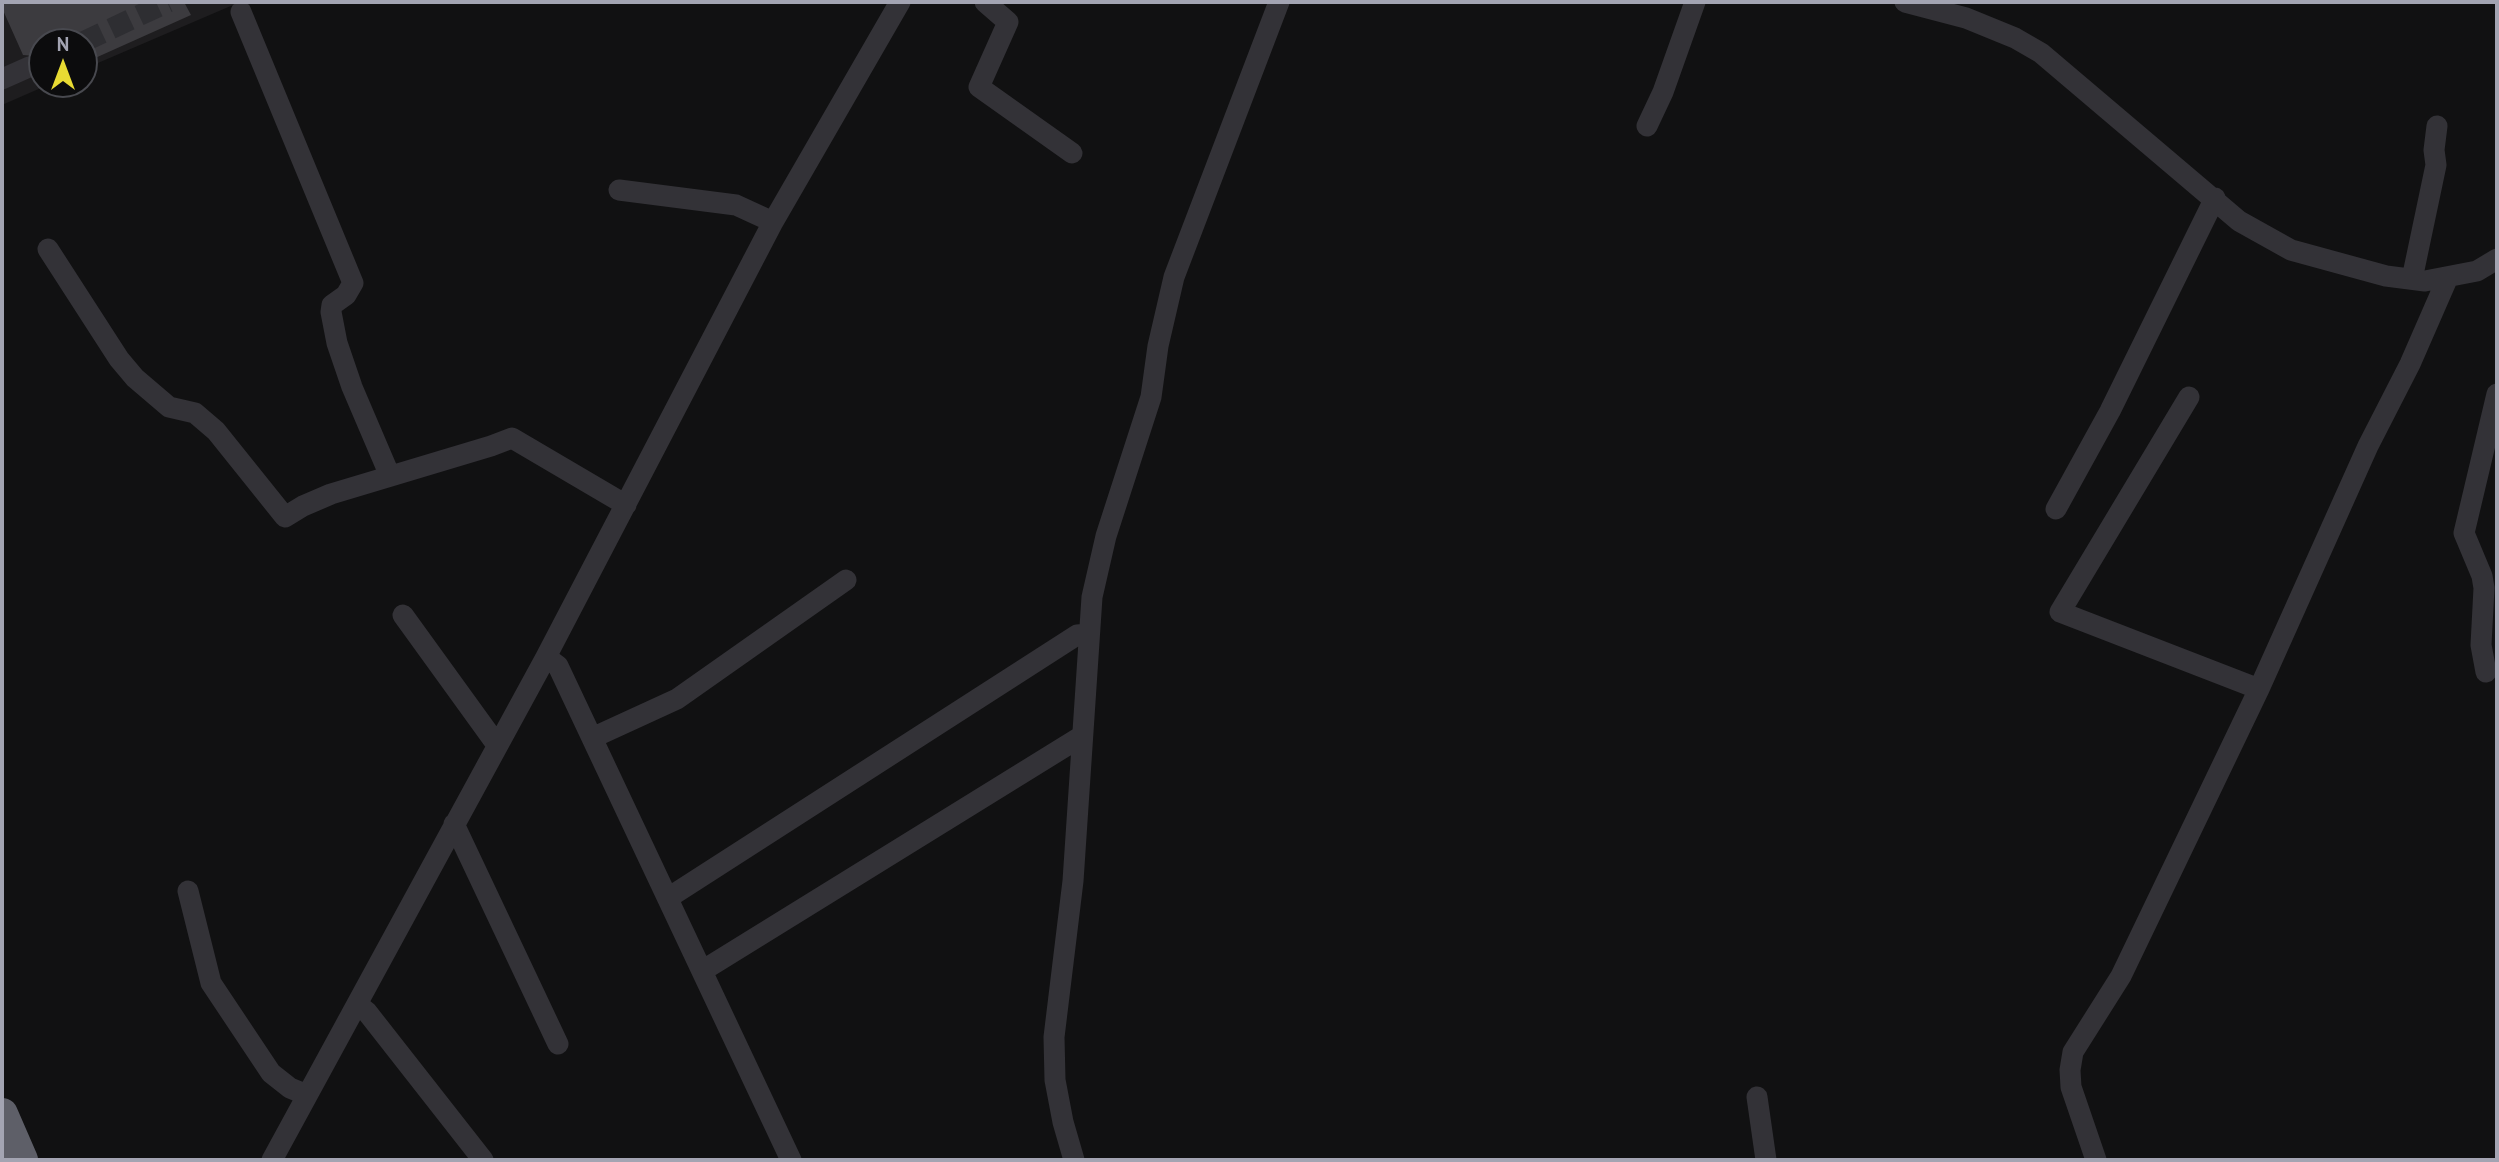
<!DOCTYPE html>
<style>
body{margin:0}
#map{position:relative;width:2499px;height:1162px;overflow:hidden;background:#111112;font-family:"PT Sans",sans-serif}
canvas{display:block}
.frame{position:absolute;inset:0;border:4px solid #a3a4b2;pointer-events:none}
.north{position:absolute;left:28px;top:28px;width:70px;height:70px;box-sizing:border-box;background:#0c0c0d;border:2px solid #48494f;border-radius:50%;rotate:0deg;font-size:19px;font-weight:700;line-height:28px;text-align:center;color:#a3a4b2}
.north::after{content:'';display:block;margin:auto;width:24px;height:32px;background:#e8db33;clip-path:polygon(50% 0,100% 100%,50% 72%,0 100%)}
</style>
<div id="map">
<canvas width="2499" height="1162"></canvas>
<div class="frame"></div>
<div class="north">N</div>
</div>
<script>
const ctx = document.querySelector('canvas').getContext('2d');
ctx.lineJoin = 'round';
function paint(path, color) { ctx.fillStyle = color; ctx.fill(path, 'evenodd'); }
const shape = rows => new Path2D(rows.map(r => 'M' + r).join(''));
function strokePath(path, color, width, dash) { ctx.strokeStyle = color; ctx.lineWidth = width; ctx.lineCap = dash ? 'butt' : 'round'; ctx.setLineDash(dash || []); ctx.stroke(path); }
const built = shape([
 [2,2,240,2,84,69,84,42,42,42,42,84,50,84,2,105]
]);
const building = shape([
 [2,2,184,2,191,15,84,63,84,42,42,42,42,67,36,56,23,55,2,8]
]);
const minorTunnel = shape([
 [83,42,168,2]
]);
const minor = shape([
 [985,2,1008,22,979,87,1072,153],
 [1905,2,1966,18,2015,38,2041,53,2239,221,2291,250,2386,276,2425,281,2477,271,2497,259],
 [241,12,353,283,346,295,332,305,331,312,337,343,352,387,390,476],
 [2,79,29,67],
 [1647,126,1663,92,1695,2],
 [619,190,736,205,773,222],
 [48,249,119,359,135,378,169,407,195,413,216,431,285,517,303,506,331,494,491,446,512,438,626,505],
 [2412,279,2436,165,2434,150,2437,126],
 [2189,397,2060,612,2259,689],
 [2056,509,2110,411,2215,198],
 [403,615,497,745],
 [546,657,558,666,791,1160],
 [2486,672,2481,645,2484,588,2482,576,2464,533,2497,394],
 [592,738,677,699,846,580],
 [454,824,558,1044],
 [188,891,211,983,271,1073,290,1088,307,1095],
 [668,898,1077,635,1089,634],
 [702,971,1082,736],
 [357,1004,367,1012,483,1160],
 [1757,1097,1766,1160],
 [272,1160,546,657,773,222,900,2],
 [1074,1160,1063,1122,1055,1080,1054,1037,1073,881,1092,597,1106,536,1151,397,1158,346,1174,277,1279,2],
 [2096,1160,2071,1087,2070,1070,2073,1052,2121,976,2259,689,2368,446,2410,364,2448,277]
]);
const highway = shape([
 [2,1114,22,1160]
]);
paint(built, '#1e1d1f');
paint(building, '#3c3b3f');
strokePath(minorTunnel, '#2e2e32', 21, [21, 10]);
strokePath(minor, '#333237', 21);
strokePath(highway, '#5e5f68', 32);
</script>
